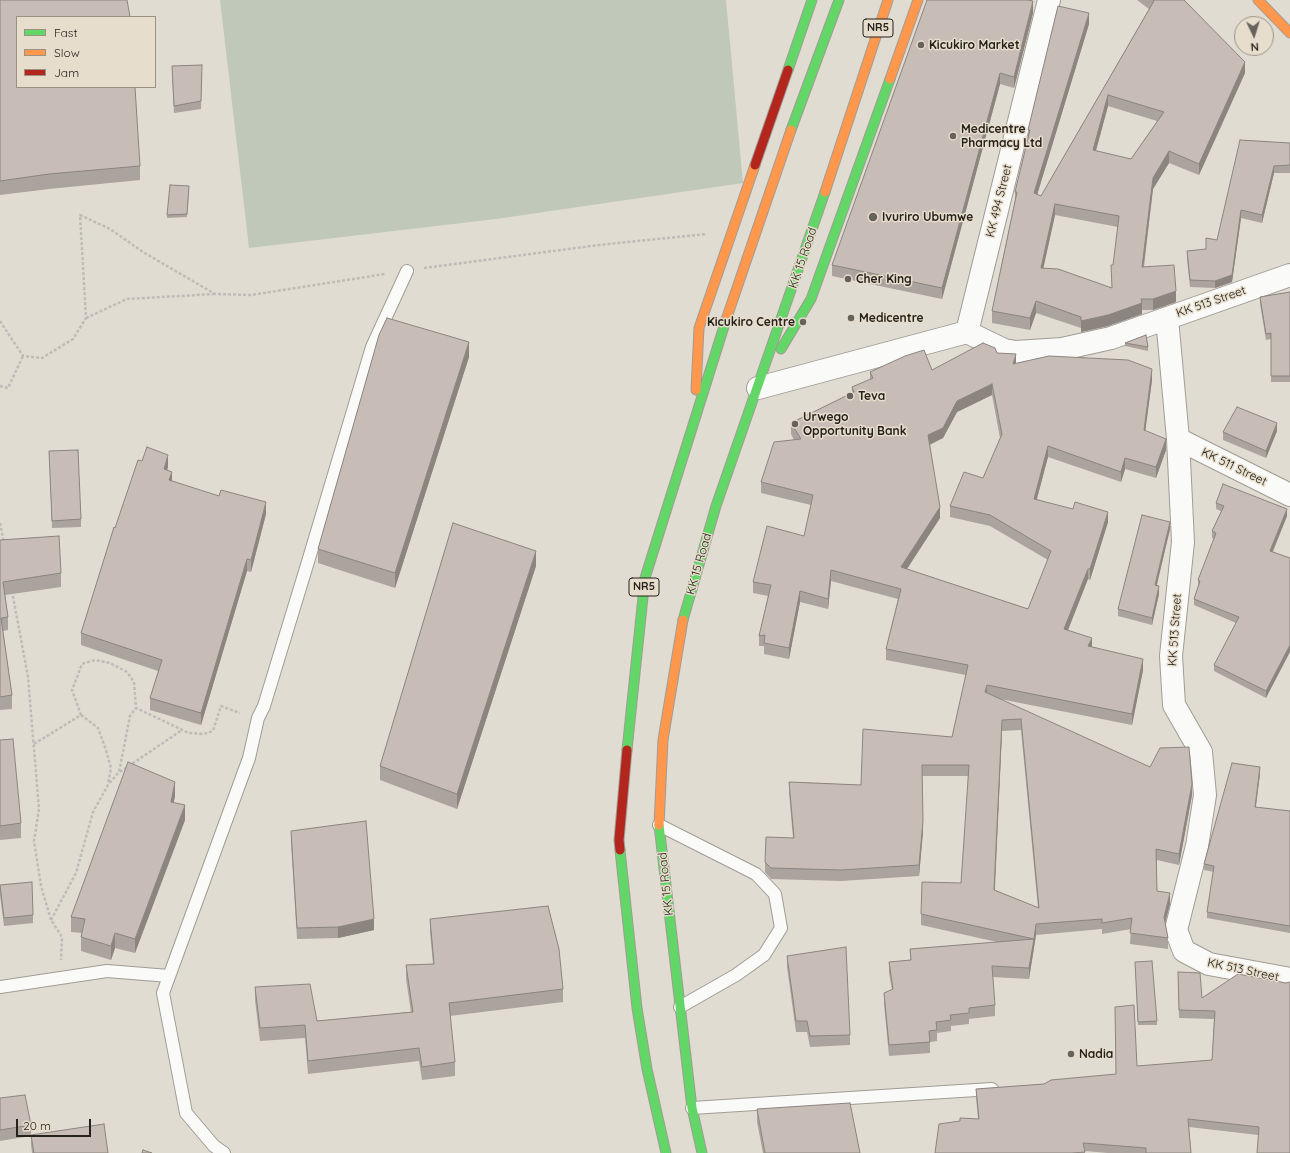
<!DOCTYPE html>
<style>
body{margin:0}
#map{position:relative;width:1290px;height:1153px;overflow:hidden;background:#e1dcd2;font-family:Quicksand,sans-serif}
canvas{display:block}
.legend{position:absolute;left:16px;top:16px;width:140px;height:72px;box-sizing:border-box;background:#e7ddcc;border:1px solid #999285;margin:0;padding:5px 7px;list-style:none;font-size:12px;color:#25211b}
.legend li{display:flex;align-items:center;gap:8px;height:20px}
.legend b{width:20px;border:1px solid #999285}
.north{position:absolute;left:1234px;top:16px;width:40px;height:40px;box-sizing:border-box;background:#e7ddcc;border:1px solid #999285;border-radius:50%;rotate:176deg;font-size:11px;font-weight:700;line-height:16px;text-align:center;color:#25211b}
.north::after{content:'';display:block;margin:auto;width:14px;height:18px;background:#67625b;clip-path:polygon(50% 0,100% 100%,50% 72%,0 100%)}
.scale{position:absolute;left:16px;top:1119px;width:75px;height:18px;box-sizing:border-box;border:2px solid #25211b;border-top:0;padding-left:5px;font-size:12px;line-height:14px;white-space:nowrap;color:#25211b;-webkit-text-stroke:3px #e7ddcc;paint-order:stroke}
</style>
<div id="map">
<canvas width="1290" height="1153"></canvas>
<ul class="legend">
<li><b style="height:5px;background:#63d668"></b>Fast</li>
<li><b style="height:5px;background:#ff974d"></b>Slow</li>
<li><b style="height:5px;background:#b3261e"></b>Jam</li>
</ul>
<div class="north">N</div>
<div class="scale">20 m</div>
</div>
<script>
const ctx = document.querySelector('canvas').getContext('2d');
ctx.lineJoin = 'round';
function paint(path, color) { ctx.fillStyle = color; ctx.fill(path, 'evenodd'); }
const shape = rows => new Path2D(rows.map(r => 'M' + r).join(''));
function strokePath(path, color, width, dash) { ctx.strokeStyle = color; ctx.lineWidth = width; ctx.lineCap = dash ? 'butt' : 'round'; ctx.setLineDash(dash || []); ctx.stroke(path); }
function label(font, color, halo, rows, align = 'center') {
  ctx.font = font + ' Quicksand,sans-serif'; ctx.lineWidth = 3; ctx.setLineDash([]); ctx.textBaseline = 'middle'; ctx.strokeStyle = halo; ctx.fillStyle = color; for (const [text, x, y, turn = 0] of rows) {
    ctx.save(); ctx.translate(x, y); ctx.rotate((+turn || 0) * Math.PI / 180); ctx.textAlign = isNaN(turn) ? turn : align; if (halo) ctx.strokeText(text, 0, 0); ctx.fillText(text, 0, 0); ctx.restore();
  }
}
const green = shape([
 [220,0,726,0,743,183,496,219,249,248]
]);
const path = shape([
 [424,268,599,245,707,234],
 [86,318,127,299,215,294],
 [0,321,23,356,42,358,73,339,86,318,80,215,110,229,143,252,215,294,251,295,385,274],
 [0,386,8,388,23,356],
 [0,523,4,543],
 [12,591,28,677,39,809,34,841,41,886,51,920,62,937,61,960],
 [81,715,98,728,106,750,111,768,108,784],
 [34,744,81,715,72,690,82,664,95,660,110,663,127,672,134,682,136,708,189,733,204,734,213,731,221,706,240,713],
 [120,772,182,730],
 [51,920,76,873,93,812,108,785,119,772,130,716,136,708]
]);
const lane = shape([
 [659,825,756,874,775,894,781,928,764,955,736,975,680,1007],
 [0,987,107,971,169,976],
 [692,1108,992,1089],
 [224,1153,214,1146,186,1113,163,993,249,758,258,718,264,706,307,565,372,347,407,271]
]);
const street = shape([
 [1167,318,1178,439,1183,542,1171,656,1174,705,1201,752,1205,795,1197,846,1176,930,1184,951,1209,964,1290,979],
 [967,332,1004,350,1016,352,1062,349,1111,338,1290,275],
 [758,388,967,332,1049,0],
 [1178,439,1290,495]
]);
const fast = shape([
 [788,70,812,0],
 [791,130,839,0],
 [781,349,811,299,890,79],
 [683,620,716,506,825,192],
 [627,750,645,578,726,320],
 [659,825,692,1108,702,1153],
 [620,850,637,1008,647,1069,666,1153]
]);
const slow = shape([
 [1258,0,1290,33],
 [890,79,918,0],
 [825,192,888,0],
 [726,320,791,130],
 [696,390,699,328,755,165],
 [659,825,663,740,683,620]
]);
const jam = shape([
 [755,165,788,70],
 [620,850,619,840,627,750]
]);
const wall = shape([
 [0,0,140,166,140,180,49,189,0,195],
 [1137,0,1184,0,1245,73,1199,175,1169,163,1153,189,1144,267,1176,302,1153,310,1142,310,1142,314,1108,326,1081,332,1081,328,1036,313,1030,330,992,323,992,311,1015,200,1015,192,1028,138,1028,130,1089,24,1037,195,1041,196,1149,9],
 [1108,106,1157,121,1131,159,1096,151],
 [1055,215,1118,227,1112,288,1043,268],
 [1033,13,1014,88,1000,84,942,299,832,276,832,265],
 [172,73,202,73,201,109,174,113],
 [1290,143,1290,173,1274,173,1262,223,1241,218,1232,282,1215,288,1190,287,1187,259,1187,251,1206,249,1217,240],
 [189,190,187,217,167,218,167,215],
 [1290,292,1290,382,1271,382,1271,339,1266,340,1260,304,1260,297],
 [1125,343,1148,347,1148,351,1125,346],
 [997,353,1016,363,1152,380,1145,431,1166,450,1156,478,1125,469,1121,482,1048,457,1037,499,1108,522,1090,580,1088,579,1068,630,1092,647,1143,670,1132,725,1000,699,1192,795,1179,865,1157,860,1157,891,1170,904,1165,922,1168,938,1168,949,1130,944,1131,929,1102,934,1102,929,1036,935,1029,979,992,977,995,1005,995,1016,969,1019,969,1024,951,1026,951,1031,937,1033,937,1041,930,1042,930,1053,889,1056,884,1004,884,993,892,990,889,973,889,962,910,960,910,949,997,942,921,925,921,914,961,883,969,776,922,776,923,832,919,876,841,881,771,879,765,872,765,862,793,838,789,793,789,782,861,785,952,737,966,675,886,660,886,649,898,599,831,581,828,609,800,602,789,659,764,654,764,646,759,646,759,636,768,596,753,593,753,582,804,536,811,505,761,493,761,482,794,440,791,434,791,423,852,393,852,387,870,380,870,372,932,370],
 [992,395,1000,438,983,478,950,506,950,517,990,526,1048,560,1028,609,907,569,940,518,930,445,943,438,957,412],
 [1021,730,1038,908,995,890,1002,731],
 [469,357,395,588,318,563,318,549],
 [1277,431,1266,458,1223,440,1223,432],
 [49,451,81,519,81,527,52,528],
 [142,461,168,467,167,470,172,481,266,514,251,572,247,571,201,725,150,710,150,698,158,671,81,645,81,633,115,528],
 [1216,503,1287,516,1273,552,1266,698,1214,671,1214,665,1236,623,1194,605,1194,599,1198,587,1198,580,1214,539,1212,538,1212,531,1221,511,1216,509],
 [1170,529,1156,586,1159,594,1152,625,1118,616,1118,609],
 [0,540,61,573,61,587,5,595,8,617,8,630,3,631,12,695,12,709,0,710],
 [536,566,457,809,380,780,380,766],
 [0,740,21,823,21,838,0,840],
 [1260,774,1255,807,1290,811,1290,933,1207,918,1207,912,1214,872,1204,870,1204,864],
 [175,796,173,802,185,820,135,953,115,948,111,960,81,951,81,937,82,933,71,932,71,917],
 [291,831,374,930,338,938,297,939,291,842],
 [0,885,33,915,33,923,4,926,0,895],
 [430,919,563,989,563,1002,450,1016,455,1062,455,1076,422,1080,419,1061,308,1074,305,1038,260,1041,255,1000,255,987,317,1021,411,1012,406,979,406,965,433,964,430,932],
 [787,956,850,1035,850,1045,810,1047,807,1032,796,1032,787,967],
 [1135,962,1157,1021,1157,1025,1138,1025],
 [1178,972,1202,998,1286,983,1258,1135,1189,1127,1191,1153,1108,1153,1085,1151,1085,1153,935,1153,978,1119,976,1097,976,1089,1044,1084,1116,1074,1137,1066,1212,1060,1214,1019,1179,1018],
 [0,1098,31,1125,31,1135,108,1153,32,1153,31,1145,31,1136,0,1141],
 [757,1109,860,1153,763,1153,757,1122]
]);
const shadedWall = shape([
 [1033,1,1033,13,1014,88,1014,77],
 [1089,13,1089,24,1034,205,1034,193],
 [1245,62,1245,73,1199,175,1199,164],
 [1000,73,1000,84,942,299,942,288],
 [1108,95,1108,106,1093,161,1093,150],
 [1169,151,1169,163,1153,189,1142,278,1142,267,1153,178],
 [1274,166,1274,173,1262,223,1262,215],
 [1055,204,1055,215,1041,279,1041,268],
 [1241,210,1241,218,1232,282,1215,288,1215,281],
 [1176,291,1176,302,1153,310,1153,299],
 [1036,301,1036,313,1030,330,1030,318],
 [1142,303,1142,314,1108,326,1081,332,1081,321],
 [469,342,469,357,395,588,395,573],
 [1016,354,1016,365,1013,364],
 [1152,369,1152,380,1144,441,1144,430],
 [992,384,992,395,957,412,943,438,928,445,928,435,957,401],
 [1277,423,1277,431,1266,458,1266,451],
 [1166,439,1166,450,1156,478,1156,467],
 [1048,446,1048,457,1034,509,1034,499],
 [168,455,168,467,164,481,164,469],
 [1125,458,1125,469,1121,482,1121,472],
 [172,472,172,485,169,480],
 [266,502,266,514,251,572,251,560],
 [940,507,940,518,901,578,901,567],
 [1287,509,1287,516,1270,557,1270,551],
 [1108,512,1108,522,1090,580,1090,569],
 [1170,522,1170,529,1155,593,1155,585],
 [536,551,536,566,457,809,457,794],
 [247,559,247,571,201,725,201,713],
 [1088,569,1088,579,1064,640,1064,629],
 [831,570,831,581,828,609,828,599],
 [1159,586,1159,594,1152,625,1152,618],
 [800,591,800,602,789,659,789,648],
 [1092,638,1092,648,1088,646],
 [1290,645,1290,652,1266,698,1266,691],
 [1143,659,1143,670,1132,725,1132,714],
 [987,685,987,696,985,692],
 [1002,720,1002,731,994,901,994,890],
 [1260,767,1260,774,1255,814,1255,807],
 [175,782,175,796,171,816,171,802],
 [1192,784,1192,795,1179,865,1179,854],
 [185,805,185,820,135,953,135,939],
 [923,821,923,832,919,876,919,865],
 [1170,893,1170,904,1164,927,1164,917],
 [374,919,374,930,338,938,338,927],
 [1036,924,1036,935,1029,979,1029,968],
 [115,933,115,948,111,960,111,946]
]);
const building = shape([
 [0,0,127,0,130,17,17,17,17,87,135,87,140,166,49,174,0,181,0,0],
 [927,0,1027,0,1033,1,1014,77,1000,73,942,288,832,265,927,0],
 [1153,0,1184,0,1245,62,1199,164,1169,151,1153,178,1142,267,1174,265,1176,291,1153,299,1141,299,1142,303,1108,315,1081,321,1081,317,1036,301,1030,318,992,311,1017,192,1015,192,1030,130,1028,130,1058,6,1089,13,1034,193,1041,196,1154,1,1153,0],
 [1108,95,1164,112,1131,159,1093,150,1108,95],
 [1055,204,1119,216,1113,265,1111,265,1112,288,1058,269,1041,268,1055,204],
 [202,65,201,101,174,106,172,66,202,65],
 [1240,140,1290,143,1290,165,1274,166,1262,215,1241,210,1232,275,1215,281,1190,280,1187,251,1206,249,1206,238,1217,240,1240,140],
 [170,185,189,186,187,214,167,215,170,185],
 [1290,292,1290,376,1271,376,1271,333,1266,334,1260,297,1290,292],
 [387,318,469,342,395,573,318,549,379,335,387,318],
 [1146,335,1148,347,1125,343,1146,335],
 [983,343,995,348,997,353,1016,354,1013,364,1049,356,1128,360,1152,369,1144,430,1166,439,1156,467,1125,458,1121,472,1048,446,1034,499,1073,509,1075,502,1108,512,1090,569,1088,569,1064,629,1092,638,1088,646,1143,659,1132,714,987,685,985,692,1150,767,1160,748,1189,747,1192,784,1179,854,1156,849,1157,891,1170,893,1164,917,1168,938,1130,933,1132,918,1102,923,1102,919,1036,924,1034,939,921,914,922,882,961,883,969,765,922,765,923,821,919,865,841,870,771,868,765,862,766,837,794,838,789,782,861,785,863,729,952,737,968,665,886,649,901,589,831,570,828,599,800,591,789,648,764,643,765,635,759,636,771,585,753,582,767,526,804,536,813,495,761,482,774,442,801,439,791,423,854,392,852,387,873,378,870,372,905,356,924,350,932,370,983,343],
 [992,384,1002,434,983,478,964,472,950,506,990,515,1051,551,1028,609,901,567,940,507,928,435,943,428,957,401,992,384],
 [1021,719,1039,908,994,890,1002,720,1021,719],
 [1237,407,1277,423,1266,451,1223,432,1237,407],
 [147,447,168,455,164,469,172,472,169,480,219,496,221,490,266,502,251,560,247,559,201,713,150,698,162,660,81,633,114,527,115,528,138,460,142,461,147,447],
 [78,450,81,519,52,521,49,451,78,450],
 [1223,484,1287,509,1270,551,1290,558,1290,645,1266,691,1214,665,1239,617,1194,599,1200,581,1198,580,1216,533,1212,531,1224,506,1216,503,1223,484],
 [1142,515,1170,522,1155,585,1159,586,1152,618,1118,609,1142,515],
 [453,523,536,551,457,794,380,766,453,523],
 [59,536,61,573,3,582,8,617,1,618,12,695,0,697,0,540,59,536],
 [13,739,21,823,0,826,0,740,13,739],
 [128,762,175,782,171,802,185,805,135,939,115,933,111,946,81,937,85,919,71,917,128,762],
 [1232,763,1260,767,1255,807,1290,811,1290,926,1207,912,1214,866,1204,864,1232,763],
 [366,821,374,919,338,927,297,928,291,831,366,821],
 [32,882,33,915,4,918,0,885,32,882],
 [548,906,559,949,563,989,449,1003,455,1062,422,1067,419,1048,308,1061,305,1025,260,1028,255,987,310,984,317,1021,413,1012,406,965,434,964,430,919,548,906],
 [1034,939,1029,968,992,966,995,1005,969,1008,969,1013,950,1015,951,1020,936,1022,937,1030,929,1031,930,1042,889,1045,884,993,893,989,889,962,911,960,910,949,1034,939],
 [846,947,850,1035,810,1036,807,1021,796,1021,787,956,846,947],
 [1152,961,1157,1021,1138,1022,1135,962,1152,961],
 [1178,972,1200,973,1202,998,1238,974,1286,983,1290,982,1290,1153,1257,1153,1259,1127,1188,1119,1191,1153,1146,1153,1146,1148,1083,1143,1085,1152,1072,1153,935,1153,939,1124,960,1121,960,1118,979,1119,976,1089,1044,1084,1051,1080,1116,1074,1115,1007,1134,1005,1137,1066,1212,1060,1215,1011,1179,1010,1178,972],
 [25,1095,31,1125,0,1130,0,1098,25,1095],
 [850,1103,860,1153,765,1153,757,1109,850,1103],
 [104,1124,108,1153,34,1153,31,1135,104,1124],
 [143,1150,152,1153,142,1153,143,1150]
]);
const markers = [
 [921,45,4,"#67625b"],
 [953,136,4,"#67625b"],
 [873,217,5,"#67625b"],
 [848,279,4,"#67625b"],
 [851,318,4,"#67625b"],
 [803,322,4,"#67625b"],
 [850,396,4,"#67625b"],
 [795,424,4,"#67625b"],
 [1071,1054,4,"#67625b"]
];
const shields = [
 [878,28,30],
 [644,587,30]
];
const shieldNames = [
 ["NR5",878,28],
 ["NR5",644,587]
];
const poiNames = [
 ["Kicukiro Market",929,45],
 ["Medicentre",961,129],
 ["Pharmacy Ltd",961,143],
 ["Ivuriro Ubumwe",882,217],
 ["Cher King",856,279],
 ["Medicentre",859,318],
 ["Kicukiro Centre",795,322,"right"],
 ["Teva",858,396],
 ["Urwego",803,417],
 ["Opportunity Bank",803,431],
 ["Nadia",1079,1054]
];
const streetNames = [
 ["KK 494 Street",999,201,-76],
 ["KK 15 Road",803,258,-71],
 ["KK 513 Street",1211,302,-19],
 ["KK 511 Street",1234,467,26],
 ["KK 15 Road",699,564,-74],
 ["KK 513 Street",1175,630,-86],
 ["KK 15 Road",666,884,-96],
 ["KK 513 Street",1243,970,12]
];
paint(green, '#bfc8b9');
strokePath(lane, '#a09c95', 14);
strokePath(street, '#a09c95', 24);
strokePath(fast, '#a09c95', 11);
strokePath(slow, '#a09c95', 11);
strokePath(jam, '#a09c95', 11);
strokePath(path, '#bebcb8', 2.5, [3, 2]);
strokePath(lane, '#fafaf8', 12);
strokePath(street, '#fafaf8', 22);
strokePath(fast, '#63d668', 9);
strokePath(slow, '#ff974d', 9);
strokePath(jam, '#b3261e', 9);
paint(wall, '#aba39d');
paint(shadedWall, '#8b847f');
paint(building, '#c7bdb6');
strokePath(building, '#8b847f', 1);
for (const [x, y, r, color] of markers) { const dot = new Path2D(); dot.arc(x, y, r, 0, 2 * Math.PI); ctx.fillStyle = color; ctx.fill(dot); strokePath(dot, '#e7ddcc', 1.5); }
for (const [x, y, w] of shields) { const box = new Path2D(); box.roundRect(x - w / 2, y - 9, w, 18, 3); ctx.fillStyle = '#e7ddcc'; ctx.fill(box); strokePath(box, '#25211b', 1); }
label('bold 11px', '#25211b', null, shieldNames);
label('bold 12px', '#25211b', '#e7ddcc', poiNames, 'left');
label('12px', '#25211b', '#e7ddcc', streetNames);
</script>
